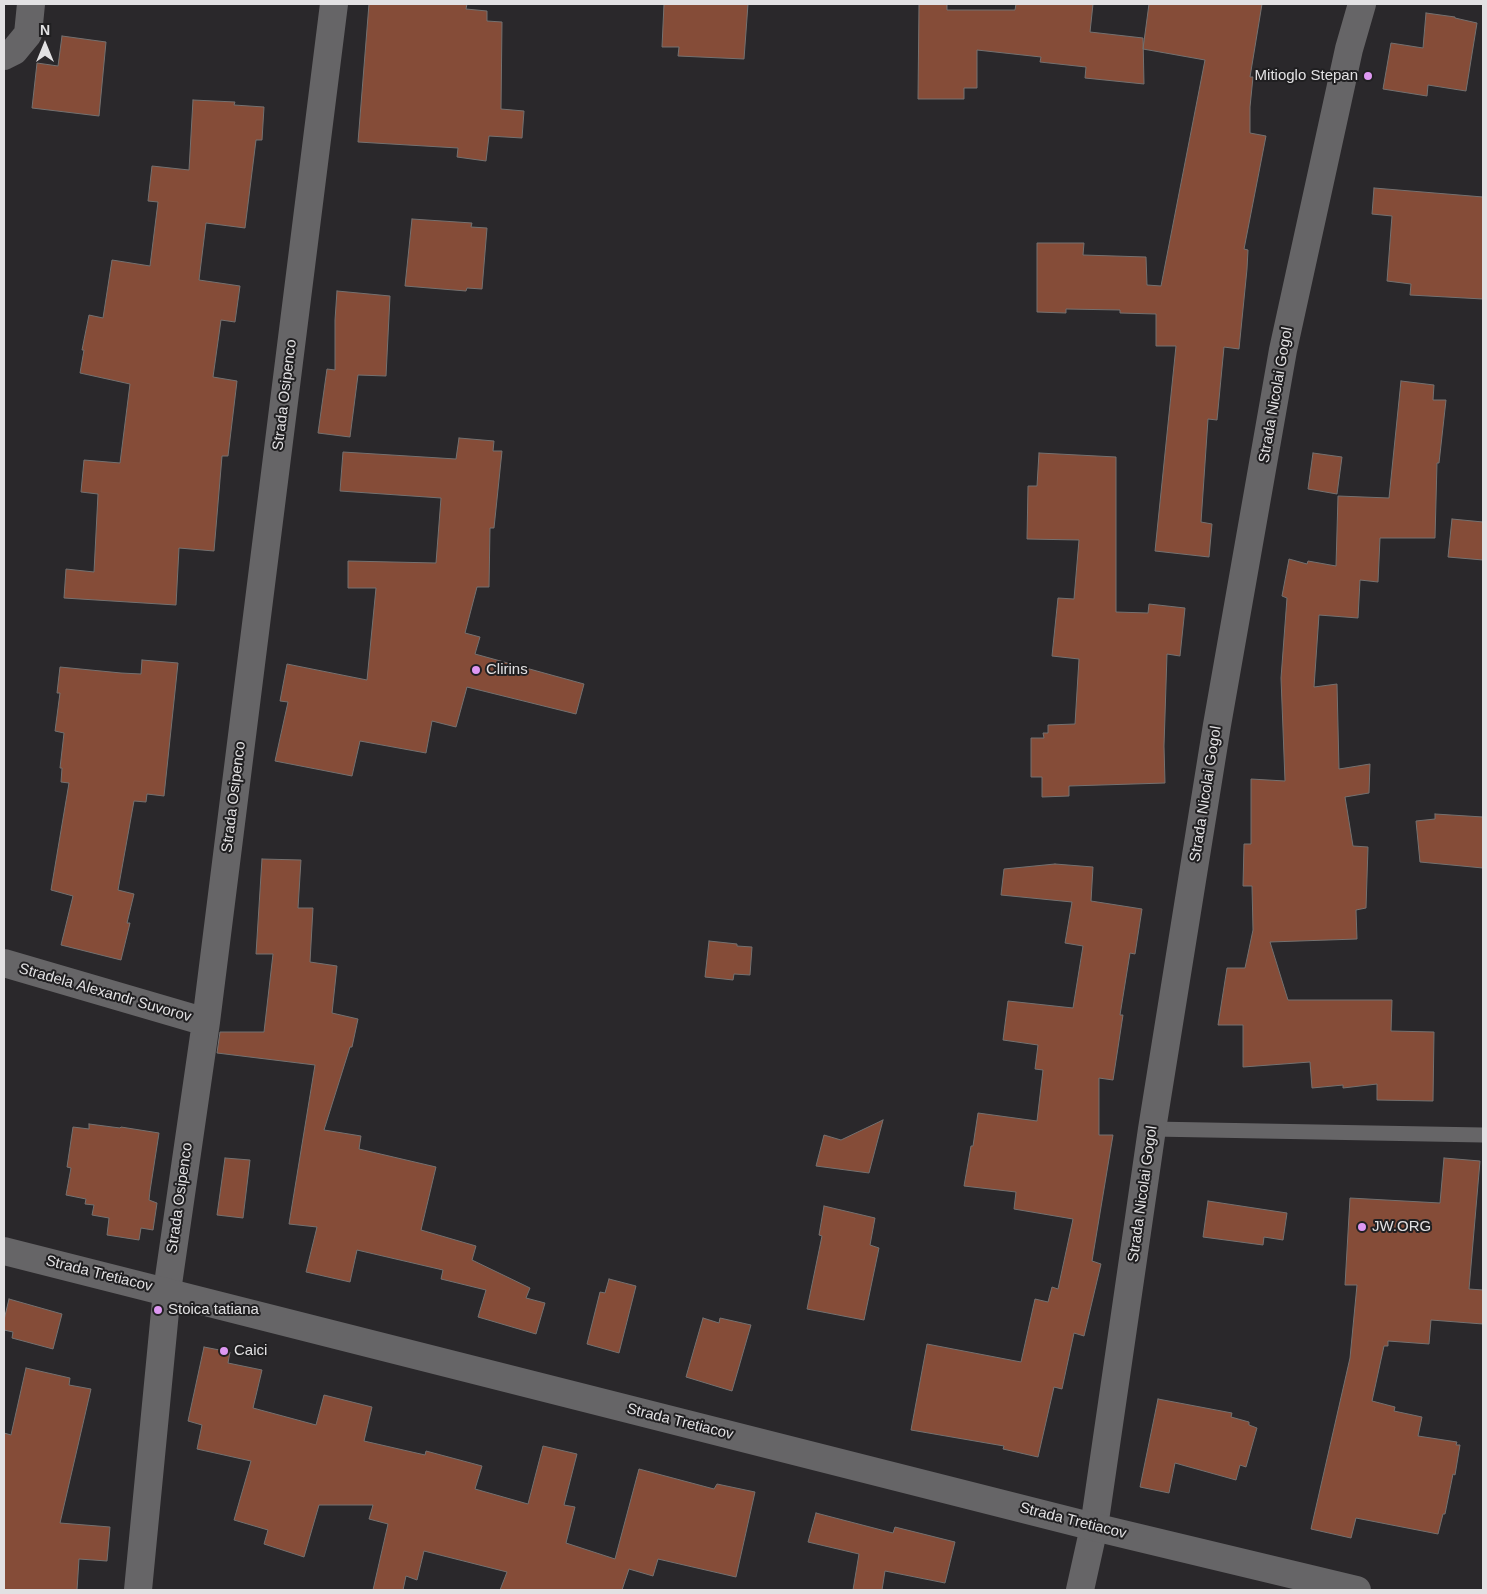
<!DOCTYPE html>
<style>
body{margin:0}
#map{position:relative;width:1487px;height:1594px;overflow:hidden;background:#2a282b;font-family:Helvetica,sans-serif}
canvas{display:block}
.frame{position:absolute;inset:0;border:5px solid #e2e1e3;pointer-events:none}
.north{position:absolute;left:20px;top:20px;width:50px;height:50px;-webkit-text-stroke:4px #201f21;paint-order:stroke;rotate:0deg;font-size:14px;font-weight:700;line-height:20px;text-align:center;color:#e2e1e3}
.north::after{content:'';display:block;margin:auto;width:18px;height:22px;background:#e2e1e3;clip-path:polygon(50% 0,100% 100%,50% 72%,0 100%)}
</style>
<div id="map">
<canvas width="1487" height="1594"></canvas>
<div class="frame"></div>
<div class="north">N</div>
</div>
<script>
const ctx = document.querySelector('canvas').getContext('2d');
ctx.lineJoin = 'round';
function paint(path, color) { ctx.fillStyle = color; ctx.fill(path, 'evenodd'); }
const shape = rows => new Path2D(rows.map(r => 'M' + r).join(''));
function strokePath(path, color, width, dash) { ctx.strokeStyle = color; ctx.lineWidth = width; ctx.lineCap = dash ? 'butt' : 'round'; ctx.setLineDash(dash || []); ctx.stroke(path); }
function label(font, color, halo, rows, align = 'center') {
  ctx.font = font + ' Helvetica,sans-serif'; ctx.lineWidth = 4; ctx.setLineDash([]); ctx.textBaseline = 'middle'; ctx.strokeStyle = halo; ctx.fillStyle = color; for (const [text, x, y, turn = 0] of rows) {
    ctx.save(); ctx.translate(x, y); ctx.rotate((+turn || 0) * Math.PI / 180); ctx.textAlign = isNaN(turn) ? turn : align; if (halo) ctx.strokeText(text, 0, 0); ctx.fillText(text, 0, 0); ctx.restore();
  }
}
const building = shape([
 [369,4,467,4,466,9,487,11,487,21,502,22,501,109,524,111,522,138,489,136,486,161,457,157,458,148,358,142,369,4],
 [664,4,748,4,744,59,678,56,679,47,662,47,664,4],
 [919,4,947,4,947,10,1015,10,1016,4,1093,4,1090,32,1143,38,1144,84,1085,78,1086,67,1040,62,1041,57,977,50,977,88,964,88,964,99,918,99,919,4],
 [1149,4,1262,4,1250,77,1253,77,1250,107,1250,133,1266,136,1244,249,1248,250,1247,269,1239,349,1224,347,1217,420,1208,419,1201,522,1212,524,1209,557,1155,551,1176,346,1156,346,1156,314,1120,313,1120,310,1066,309,1066,313,1037,312,1037,243,1084,243,1083,255,1146,257,1147,285,1161,286,1205,60,1143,49,1149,4],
 [1426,13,1455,17,1455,18,1477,23,1466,91,1428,85,1427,96,1383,89,1391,43,1423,48,1426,13],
 [62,36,106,42,99,116,32,108,37,63,58,66,62,36],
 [193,100,235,102,234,105,264,107,262,140,256,140,245,228,206,223,199,280,240,286,235,322,221,320,213,377,237,381,228,456,222,456,214,551,179,548,176,605,64,598,66,569,94,572,98,494,81,492,84,460,120,463,130,384,80,373,84,350,82,350,89,315,103,318,112,260,150,266,158,202,148,201,152,166,189,170,193,100],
 [1374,188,1483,197,1483,299,1410,295,1411,284,1387,281,1392,216,1372,214,1374,188],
 [412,219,472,223,471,227,487,228,482,289,467,288,466,291,405,286,412,219],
 [337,291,390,296,386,376,358,375,350,437,318,433,327,369,335,370,335,320,337,291],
 [1401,381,1434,385,1433,400,1446,400,1439,463,1437,463,1435,538,1380,538,1378,582,1360,580,1358,618,1319,615,1314,687,1337,684,1339,769,1370,764,1369,793,1345,797,1353,846,1368,847,1366,908,1356,910,1357,939,1270,942,1288,1000,1392,1000,1391,1031,1434,1032,1433,1101,1377,1100,1377,1084,1343,1088,1343,1085,1312,1088,1310,1062,1243,1067,1243,1025,1218,1025,1227,968,1245,968,1253,930,1252,886,1243,886,1244,844,1251,844,1251,779,1285,781,1281,678,1287,598,1282,596,1289,559,1307,564,1308,561,1336,566,1338,496,1389,498,1401,381],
 [459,438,494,441,493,451,502,451,494,528,490,528,489,587,477,587,465,633,480,637,475,654,584,684,576,714,467,687,456,727,432,721,426,753,360,741,352,776,275,761,288,702,280,701,287,664,367,680,376,588,348,588,348,561,436,563,441,498,340,491,343,452,456,459,459,438],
 [1039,453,1116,457,1116,612,1148,613,1149,604,1185,608,1180,656,1167,654,1164,746,1165,783,1069,786,1069,796,1042,797,1042,777,1031,777,1031,738,1044,738,1043,733,1048,733,1048,725,1075,724,1079,659,1052,656,1058,598,1074,599,1079,540,1027,539,1028,486,1037,486,1039,453],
 [1313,453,1342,457,1337,494,1308,489,1313,453],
 [1452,519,1483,522,1483,560,1448,557,1452,519],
 [142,660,178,663,164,796,147,794,146,802,134,801,118,890,134,894,127,923,130,923,121,960,61,945,73,896,51,890,69,783,61,782,62,768,60,768,64,733,55,731,60,693,57,693,60,667,121,673,141,674,142,660],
 [1435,814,1483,817,1483,868,1420,862,1416,821,1435,819,1435,814],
 [262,859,301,860,298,908,313,908,310,962,337,966,332,1013,358,1019,352,1047,350,1047,324,1130,361,1136,359,1149,436,1167,421,1230,476,1246,472,1260,530,1288,526,1298,545,1303,536,1334,478,1317,486,1290,441,1279,443,1270,357,1250,350,1282,306,1272,317,1227,289,1224,315,1065,217,1053,220,1032,264,1032,273,954,256,954,262,859],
 [1055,864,1093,867,1091,901,1142,909,1135,954,1130,953,1120,1015,1123,1015,1113,1080,1099,1078,1099,1135,1113,1135,1092,1261,1101,1264,1084,1336,1074,1333,1062,1389,1054,1387,1038,1457,1003,1449,1004,1446,911,1430,927,1344,1021,1362,1035,1299,1048,1302,1052,1287,1058,1289,1073,1219,1014,1209,1016,1192,964,1186,971,1146,973,1146,978,1113,1037,1121,1043,1070,1035,1069,1038,1045,1003,1040,1008,1001,1073,1008,1083,946,1065,943,1072,902,1001,895,1004,869,1055,864],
 [709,941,737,944,737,946,752,947,750,975,734,974,733,980,705,977,709,941],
 [883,1120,869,1173,816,1166,824,1135,841,1140,883,1120],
 [89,1124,120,1128,121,1127,159,1133,150,1191,149,1200,157,1203,153,1230,141,1228,139,1240,107,1235,109,1218,92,1215,94,1205,85,1204,86,1199,66,1195,71,1168,67,1167,73,1127,89,1129,89,1124],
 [225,1158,250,1160,243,1218,217,1215,225,1158],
 [1444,1158,1480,1161,1469,1289,1483,1290,1483,1324,1431,1320,1429,1344,1388,1341,1388,1346,1384,1346,1372,1401,1395,1407,1394,1411,1422,1417,1418,1436,1457,1442,1456,1445,1460,1445,1455,1475,1453,1474,1445,1514,1443,1514,1438,1534,1356,1518,1351,1538,1311,1529,1350,1358,1357,1285,1345,1285,1350,1198,1440,1203,1444,1158],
 [1208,1201,1287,1213,1283,1240,1264,1237,1263,1245,1203,1237,1208,1201],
 [824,1206,875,1218,870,1245,879,1248,864,1320,807,1309,822,1236,819,1235,824,1206],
 [609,1279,636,1286,619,1353,587,1344,600,1292,605,1293,609,1279],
 [9,1299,62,1314,53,1349,12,1338,13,1332,4,1330,4,1320,9,1299],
 [703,1318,719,1323,720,1318,751,1325,732,1391,686,1377,703,1318],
 [204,1347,230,1352,228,1363,262,1370,253,1408,316,1425,324,1395,372,1407,364,1441,425,1455,426,1451,482,1466,475,1489,528,1504,543,1446,577,1454,564,1505,575,1507,566,1543,615,1559,639,1469,714,1489,717,1484,755,1492,736,1577,658,1559,653,1576,629,1569,622,1590,500,1590,507,1572,424,1551,417,1580,406,1576,403,1590,373,1590,388,1524,369,1519,373,1505,319,1505,304,1557,264,1544,268,1530,234,1520,251,1461,197,1449,202,1425,188,1421,204,1347],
 [26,1368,70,1378,69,1385,91,1389,60,1523,110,1527,107,1561,79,1559,77,1590,4,1590,4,1433,11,1435,26,1368],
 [1158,1399,1232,1413,1231,1417,1249,1422,1249,1425,1257,1428,1246,1467,1240,1465,1236,1480,1175,1463,1169,1493,1140,1487,1158,1399],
 [816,1513,893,1533,895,1527,955,1542,945,1583,885,1571,882,1590,853,1590,859,1554,808,1542,816,1513]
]);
const service = shape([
 [1152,1129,1483,1135]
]);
const minor = shape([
 [4,56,14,51,28,34,31,4],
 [4,963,206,1022],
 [138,1590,167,1291,206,1022,334,4],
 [1080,1590,1094,1527,1152,1129,1217,725,1283,350,1349,49,1362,4]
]);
const tertiary = shape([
 [4,1251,1094,1527,1357,1590]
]);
const markers = [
 [1368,76,5,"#de98f2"],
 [476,670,5,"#de98f2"],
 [1362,1227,5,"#de98f2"],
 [158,1310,5,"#de98f2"],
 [224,1351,5,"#de98f2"]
];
const poiNames = [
 ["Mitioglo Stepan",1358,76,"right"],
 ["Clirins",486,670],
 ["JW.ORG",1372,1227],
 ["Stoica tatiana",168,1310],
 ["Caici",234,1351]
];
const streetNames = [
 ["Strada Osipenco",285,395,-83],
 ["Strada Nicolai Gogol",1276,395,-80],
 ["Strada Nicolai Gogol",1206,794,-81],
 ["Strada Osipenco",234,797,-83],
 ["Stradela Alexandr Suvorov",105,993,16],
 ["Strada Nicolai Gogol",1143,1194,-82],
 ["Strada Osipenco",180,1198,-82],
 ["Strada Tretiacov",99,1274,14],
 ["Strada Tretiacov",680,1422,14],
 ["Strada Tretiacov",1073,1521,14]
];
paint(building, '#854c38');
strokePath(building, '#747170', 1);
strokePath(service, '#666567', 15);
strokePath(minor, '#666567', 28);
strokePath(tertiary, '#666567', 28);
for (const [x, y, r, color] of markers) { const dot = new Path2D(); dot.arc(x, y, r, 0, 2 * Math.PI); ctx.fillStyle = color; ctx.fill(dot); strokePath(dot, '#201f21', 2); }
label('15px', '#e2e1e3', '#201f21', poiNames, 'left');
label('15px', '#e2e1e3', '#201f21', streetNames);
</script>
